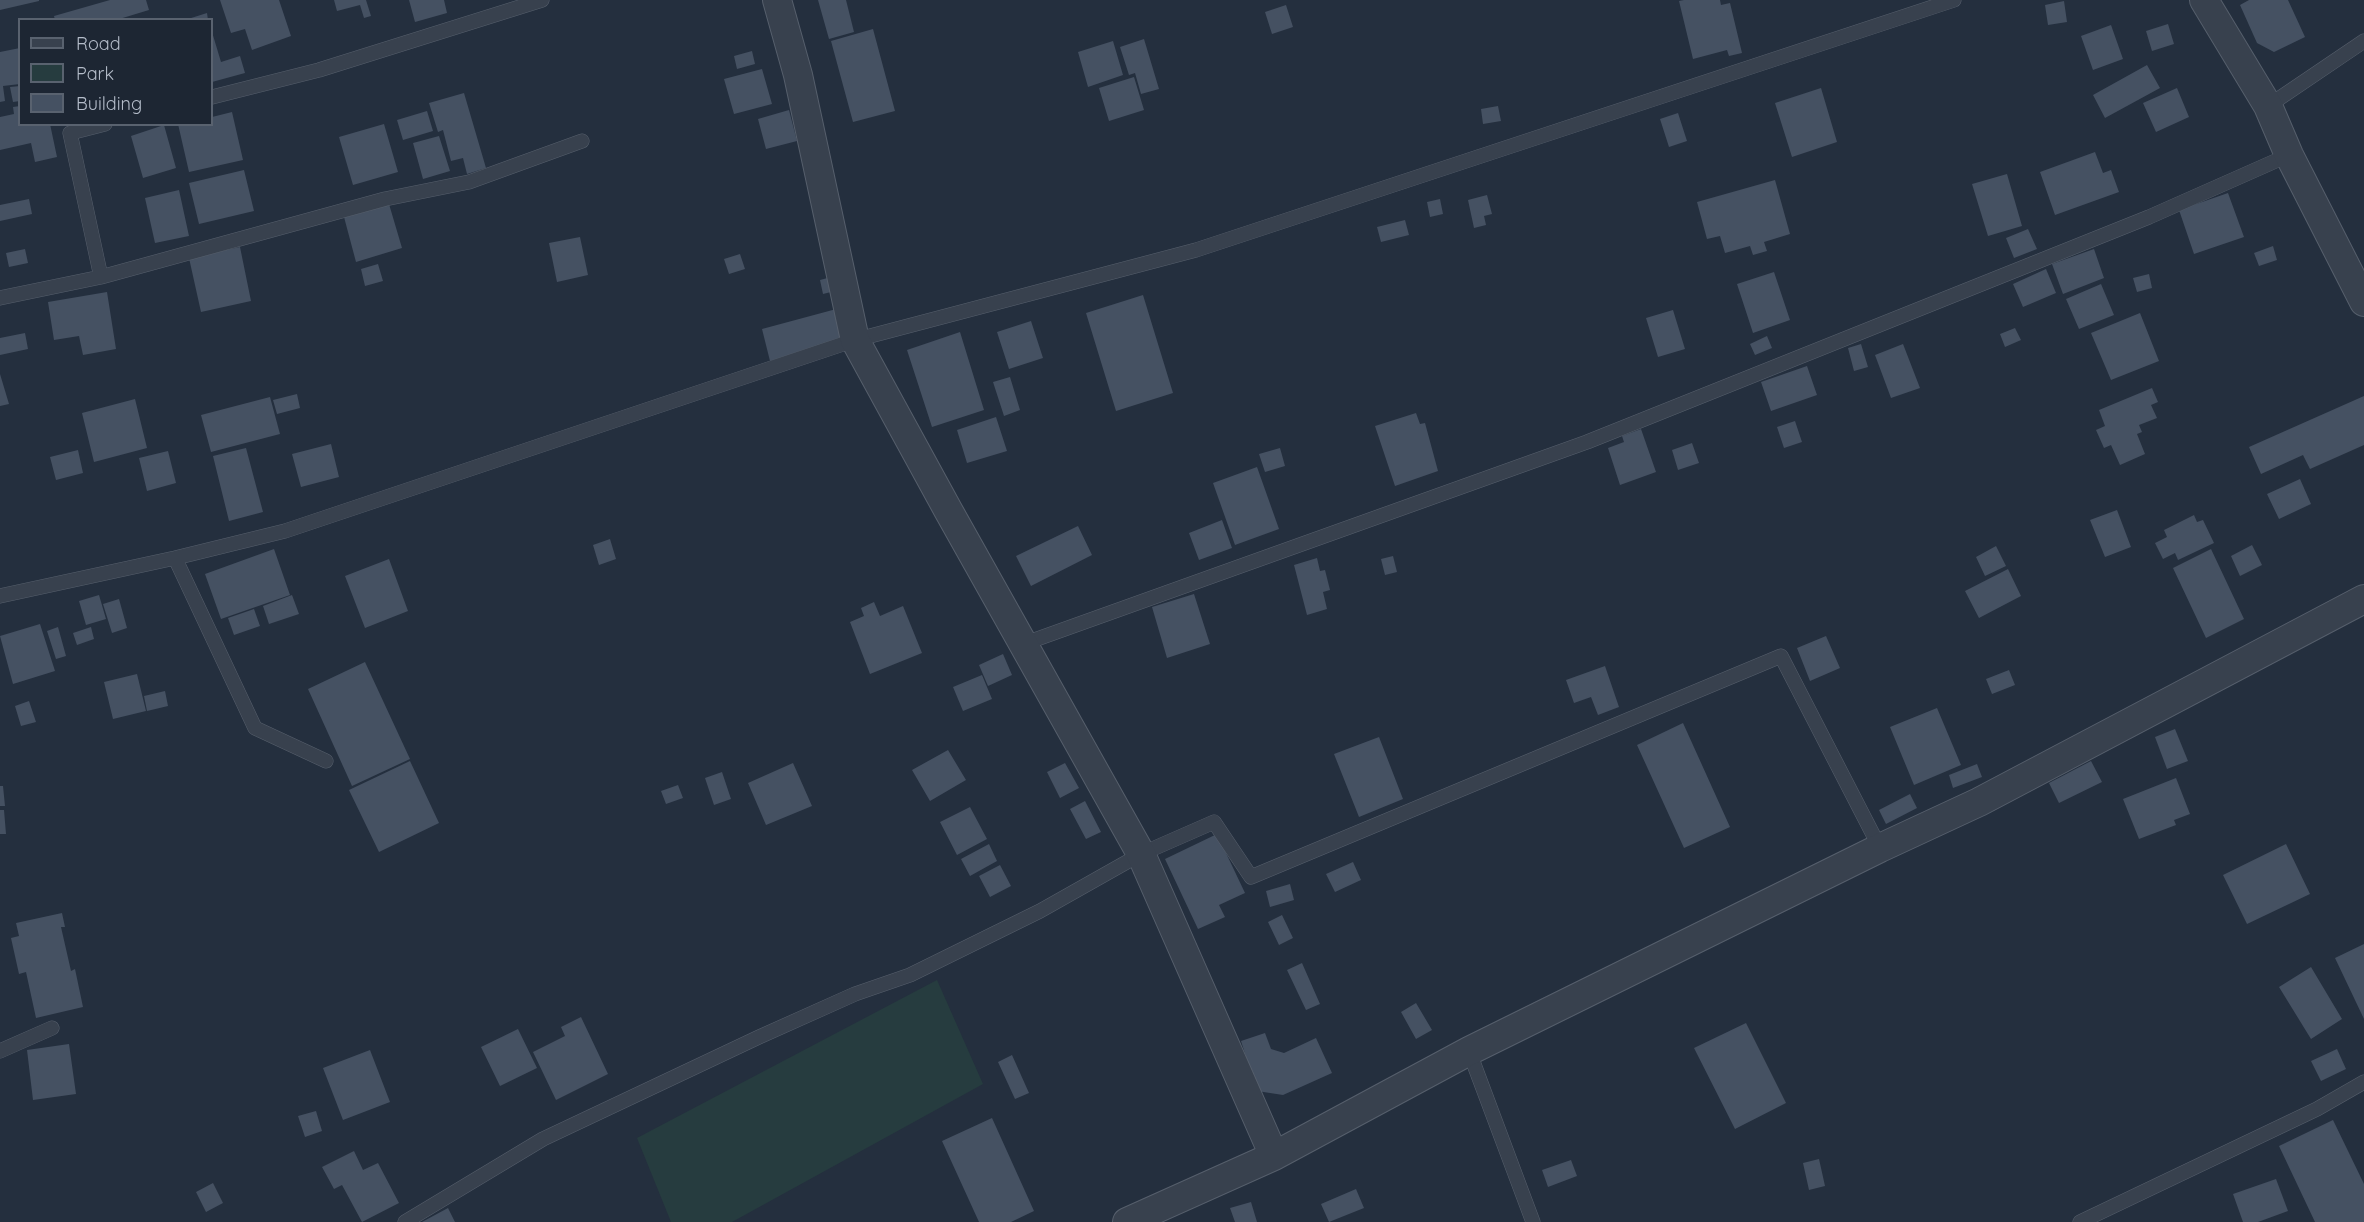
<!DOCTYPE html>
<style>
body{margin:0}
#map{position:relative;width:2364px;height:1222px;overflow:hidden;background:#242f3e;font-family:Quicksand,sans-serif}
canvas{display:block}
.legend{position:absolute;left:18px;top:18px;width:195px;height:108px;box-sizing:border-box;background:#1d2633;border:2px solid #59626f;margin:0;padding:8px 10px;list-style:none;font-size:18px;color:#b4bcc9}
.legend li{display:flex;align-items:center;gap:12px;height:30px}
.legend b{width:30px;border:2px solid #59626f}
</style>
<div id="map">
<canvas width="2364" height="1222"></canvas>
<ul class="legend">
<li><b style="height:8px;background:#38414e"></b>Road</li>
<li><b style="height:16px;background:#263c3f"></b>Park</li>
<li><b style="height:16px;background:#455162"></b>Building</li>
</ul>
</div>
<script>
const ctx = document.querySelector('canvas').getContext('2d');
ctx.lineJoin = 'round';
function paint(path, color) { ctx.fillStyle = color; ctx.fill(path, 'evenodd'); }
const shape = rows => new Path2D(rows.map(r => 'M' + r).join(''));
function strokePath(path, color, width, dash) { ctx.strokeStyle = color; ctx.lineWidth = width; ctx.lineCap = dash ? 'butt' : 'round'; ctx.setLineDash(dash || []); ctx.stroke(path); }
const green = shape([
 [937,980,983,1084,732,1222,671,1222,637,1138]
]);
const building = shape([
 [0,0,39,0,39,1,0,10],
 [110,0,146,0,149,10,116,20,55,20,54,16],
 [220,0,279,0,291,36,252,50,245,29,231,33],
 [334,0,366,0,371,16,364,18,360,5,337,11],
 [409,0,444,0,447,13,415,22],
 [818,0,846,0,854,32,829,39],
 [1684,0,1720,0,1721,5,1730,3,1742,53,1729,56,1727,50,1693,59,1679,1],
 [2249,0,2288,0,2305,37,2274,52,2257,43,2240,5],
 [2064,1,2067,22,2048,25,2045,5],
 [1286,5,1293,27,1272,34,1265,12],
 [207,13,208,20,188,20,188,19],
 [2168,24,2174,44,2152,51,2146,31],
 [2111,25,2123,59,2093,70,2081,36],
 [873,29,895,111,853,122,831,41],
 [212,32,221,62,240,56,245,73,212,82],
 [1144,39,1159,89,1141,94,1135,73,1129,75,1120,47],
 [1113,41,1123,75,1088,87,1078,52],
 [20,48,20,84,3,86,5,101,0,102,0,52],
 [752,51,755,64,737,69,734,56],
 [2147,65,2160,88,2105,118,2093,95],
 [762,69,772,104,734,114,724,79],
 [1134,77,1144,110,1109,121,1099,88],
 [20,86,20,101,13,102,10,87],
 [1821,88,1837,142,1792,157,1775,103],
 [2177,88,2189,117,2156,132,2143,103],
 [464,93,486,168,467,174,463,158,451,161,443,130,438,132,429,103],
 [20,106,20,124,50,124,57,157,35,162,31,143,0,150,0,117,14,114,13,107],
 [1498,106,1501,121,1483,124,1481,109],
 [789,110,797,141,766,149,758,119],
 [427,111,433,131,403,140,397,120],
 [232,112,243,160,189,172,178,124,212,124,212,117],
 [1678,113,1687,141,1669,147,1660,119],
 [384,124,398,172,353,185,339,137],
 [164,125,176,168,143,178,131,136],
 [439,136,450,171,423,179,413,143],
 [2095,152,2103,173,2111,170,2119,192,2055,215,2040,172],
 [244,170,254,211,199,224,189,183],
 [2007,174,2022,226,1988,236,1972,184],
 [1775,180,1790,234,1764,242,1767,251,1753,255,1750,246,1725,253,1720,236,1707,239,1697,202],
 [179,190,189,236,155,243,145,198],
 [2228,193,2244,237,2194,254,2179,210],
 [1487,195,1492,214,1484,216,1486,225,1474,228,1468,200],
 [29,199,32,214,0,221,0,205],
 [1440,199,1443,214,1430,217,1427,202],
 [389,204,402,248,356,262,344,217],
 [1405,220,1409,235,1381,242,1377,227],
 [2028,229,2037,249,2014,258,2006,238],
 [580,237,588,275,557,282,549,243],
 [2273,246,2277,260,2259,266,2254,253],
 [240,247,251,301,201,312,189,258],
 [25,249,28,263,9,267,6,253],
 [2094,249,2104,278,2063,294,2052,264],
 [740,254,745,269,729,274,724,259],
 [378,264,383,281,365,286,361,269],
 [2046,269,2056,293,2023,307,2013,284],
 [1774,272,1790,320,1753,333,1737,284],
 [2149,274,2152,288,2137,292,2133,278],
 [835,276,839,290,823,294,820,280],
 [2101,284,2114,315,2079,329,2066,299],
 [107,292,116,349,83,355,79,336,54,340,48,302],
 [1143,295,1173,393,1116,411,1086,313],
 [840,308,848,339,770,361,762,329],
 [1673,310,1685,349,1658,357,1646,318],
 [2140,313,2159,361,2111,380,2091,333],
 [1031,321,1043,358,1009,369,997,332],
 [2015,328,2021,340,2005,347,2000,334],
 [960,332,984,410,932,427,907,350],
 [25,333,28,349,0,355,0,338],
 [1767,336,1772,348,1755,355,1750,344],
 [1861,344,1868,367,1854,371,1848,348],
 [1903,344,1920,388,1891,398,1875,355],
 [1807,366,1817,395,1771,411,1761,382],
 [0,374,9,404,0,406],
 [1010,377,1020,410,1004,416,993,382],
 [2152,388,2158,402,2151,405,2157,418,2139,425,2142,432,2137,434,2145,454,2120,465,2111,445,2104,448,2096,430,2105,426,2099,410],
 [297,394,300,408,277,414,273,400],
 [2364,396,2364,445,2310,469,2303,455,2261,474,2249,447],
 [270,397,280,434,211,452,201,415],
 [135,399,147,448,94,462,82,413],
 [1416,413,1420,424,1425,423,1438,471,1395,486,1375,426],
 [996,417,1007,451,967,463,957,430],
 [1795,421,1802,442,1784,448,1777,427],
 [1641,429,1656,472,1620,485,1608,448,1624,442,1622,436],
 [1692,443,1699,463,1678,470,1672,450],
 [331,444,339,477,301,487,292,454],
 [246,448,263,512,229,521,213,456],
 [1280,448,1285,466,1265,472,1259,454],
 [78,450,83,473,56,480,50,457],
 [168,451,176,483,147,491,139,458],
 [1257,467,1279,529,1235,545,1213,483],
 [2300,479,2311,504,2279,519,2267,494],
 [2117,510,2131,547,2105,557,2090,520],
 [2194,515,2197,522,2203,520,2214,543,2178,560,2175,553,2163,559,2155,543,2167,537,2164,530],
 [1222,520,1232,548,1199,560,1189,533],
 [1078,526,1092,555,1031,586,1016,556],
 [610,539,616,559,599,565,593,545],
 [2252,545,2262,565,2240,576,2231,556],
 [1996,546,2006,566,1985,576,1976,557],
 [274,549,290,595,221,619,205,574],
 [2211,549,2244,619,2206,638,2173,568],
 [1393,556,1397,572,1385,575,1381,559],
 [1317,558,1320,571,1325,570,1330,590,1323,592,1327,609,1307,615,1294,565],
 [389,559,408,611,365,628,345,576],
 [2008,569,2021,596,1979,618,1965,591],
 [1194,594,1210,644,1167,658,1152,607],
 [99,595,106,619,86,625,79,601],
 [292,595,299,614,269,624,263,606],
 [119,599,127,628,112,633,103,604],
 [874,602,880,616,903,606,922,653,870,674,850,622,864,616,861,608],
 [254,609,260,626,234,635,228,618],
 [40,624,55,671,13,684,0,636],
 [58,627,66,656,56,659,47,631],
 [91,627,94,639,77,645,73,633],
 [1826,636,1840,668,1810,681,1797,648],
 [1003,654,1012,675,988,686,979,665],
 [365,662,410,759,352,786,308,689],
 [1605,666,1619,707,1598,715,1591,697,1574,703,1566,680],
 [2009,670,2015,685,1992,694,1986,679],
 [137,674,146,711,113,719,104,682],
 [982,675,992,699,963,711,953,687],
 [165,691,168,706,147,711,144,696],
 [29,701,36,722,21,726,15,706],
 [1937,708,1961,765,1914,785,1890,727],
 [1683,723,1730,827,1684,848,1637,745],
 [2175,729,2188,761,2167,769,2155,737],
 [1379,737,1403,799,1359,817,1334,754],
 [948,750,966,780,930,801,912,770],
 [410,761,439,823,379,852,349,790],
 [2091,761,2102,782,2059,803,2049,783],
 [793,763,812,806,766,825,748,783],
 [1065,763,1079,788,1060,798,1047,772],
 [1977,764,1982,777,1953,788,1949,775],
 [722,772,731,799,714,805,705,778],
 [2176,778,2190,814,2174,820,2176,825,2139,839,2123,799],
 [678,785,683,798,666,804,661,791],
 [0,786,3,786,5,806,0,806],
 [1910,794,1917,808,1886,824,1879,810],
 [1085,801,1101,832,1086,839,1070,809],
 [970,807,987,839,957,855,940,822],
 [0,810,4,810,6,834,0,834],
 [1217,834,1245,893,1219,905,1225,917,1198,929,1165,859],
 [989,844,997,861,970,876,961,859],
 [2286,844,2310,894,2247,924,2223,875],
 [1353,862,1361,880,1335,892,1326,874],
 [1000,865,1011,886,990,897,979,876],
 [1290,884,1294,900,1270,907,1266,891],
 [62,913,65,927,61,927,71,971,75,969,83,1007,36,1018,26,972,19,974,11,938,19,936,16,923],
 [1282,915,1293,938,1279,945,1268,922],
 [2364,944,2364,1019,2335,958],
 [1302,963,1320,1004,1306,1010,1287,970],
 [2311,967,2342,1019,2311,1039,2279,987],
 [1416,1003,1432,1030,1416,1039,1401,1012],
 [581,1017,608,1074,556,1100,533,1052,565,1036,561,1027],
 [1746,1023,1786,1103,1735,1129,1694,1048],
 [518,1029,537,1068,500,1086,481,1047],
 [1265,1033,1271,1049,1284,1053,1316,1038,1332,1073,1283,1095,1257,1091,1241,1041],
 [69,1044,76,1094,33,1100,27,1050],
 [2337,1049,2346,1069,2321,1081,2311,1061],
 [370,1050,390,1102,343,1120,323,1068],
 [1012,1055,1029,1093,1015,1099,998,1062],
 [316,1111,322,1131,305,1137,298,1116],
 [992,1118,1034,1211,1011,1222,979,1222,942,1141],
 [2333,1120,2364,1184,2364,1222,2315,1222,2279,1146],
 [354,1151,363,1170,378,1163,399,1203,362,1222,342,1185,334,1189,322,1167],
 [1819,1159,1825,1186,1809,1190,1803,1163],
 [1571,1160,1577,1176,1548,1187,1542,1170],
 [2276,1179,2288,1211,2258,1222,2243,1222,2233,1194],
 [213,1183,223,1203,206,1212,196,1192],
 [1356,1189,1364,1208,1329,1222,1321,1204],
 [1251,1202,1257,1222,1235,1222,1230,1208],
 [448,1208,455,1222,422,1222]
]);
const lane = shape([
 [212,97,319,70,542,0],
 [2268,106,2364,41],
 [101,277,70,133,105,124],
 [0,298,101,277,385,199,469,182,582,141],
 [175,558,255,728,326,761],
 [0,596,175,558,285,531,855,340,1196,250,1954,0],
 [1023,644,1587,442,2149,217,2289,155],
 [0,1051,52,1028],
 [1469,1051,1533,1222],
 [405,1222,543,1139,759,1037,855,994,910,975,1040,911,1141,854,1214,822,1251,877,1781,656,1880,848],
 [2080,1222,2317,1109,2364,1082]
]);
const street = shape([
 [777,0,798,75,855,340,948,510,1141,854,1274,1156],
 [2204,0,2268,106,2289,155,2364,302],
 [1127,1222,1274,1156,1469,1051,1880,848,1979,802,2364,599]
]);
paint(green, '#263c3f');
paint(building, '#455162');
strokePath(lane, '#565f6c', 15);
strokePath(street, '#565f6c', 30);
strokePath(lane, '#38414e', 14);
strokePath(street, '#38414e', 28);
</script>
